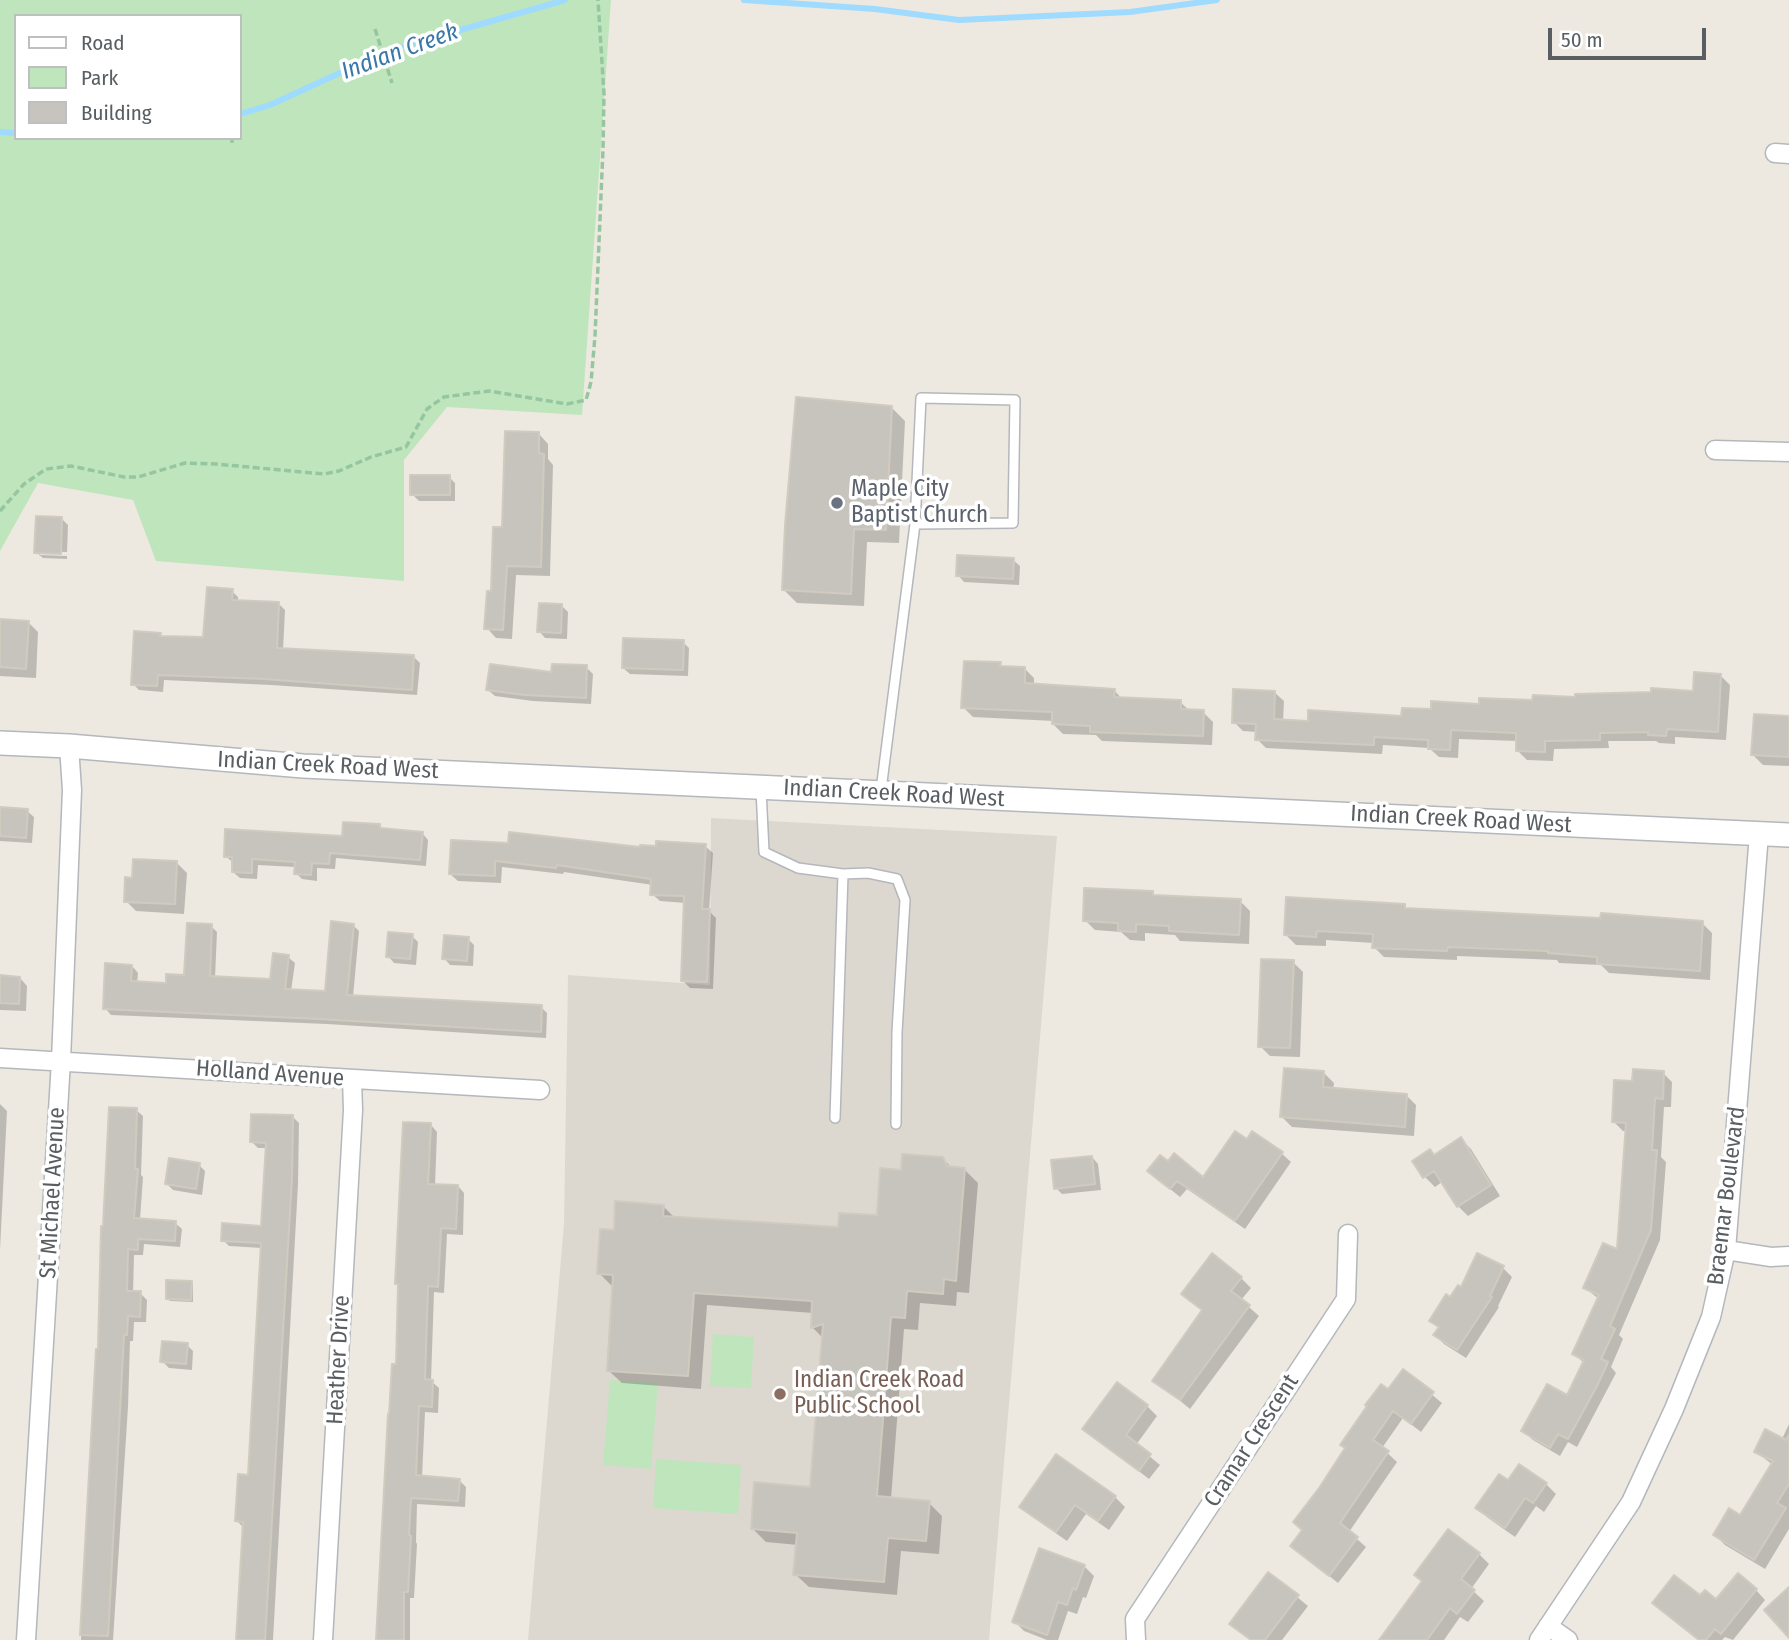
<!DOCTYPE html>
<style>
body{margin:0}
#map{position:relative;width:1789px;height:1640px;overflow:hidden;background:#ede9e1;font-family:"Fira Sans Condensed",sans-serif}
canvas{display:block}
.legend{position:absolute;left:14px;top:14px;width:228px;height:126px;box-sizing:border-box;background:#fff;border:2px solid #bdbfc0;margin:0;padding:9px 12px;list-style:none;font-size:21px;color:#595e62}
.legend li{display:flex;align-items:center;gap:14px;height:35px}
.legend b{width:35px;border:2px solid #bdbfc0}
.scale{position:absolute;left:1548px;top:28px;width:158px;height:32px;box-sizing:border-box;border:4px solid #595e62;border-top:0;padding-left:9px;font-size:21px;line-height:24px;white-space:nowrap;color:#595e62;-webkit-text-stroke:5px #fff;paint-order:stroke}
</style>
<div id="map">
<canvas width="1789" height="1640"></canvas>
<ul class="legend">
<li><b style="height:9px;background:#fff"></b>Road</li>
<li><b style="height:19px;background:#bfe5bc"></b>Park</li>
<li><b style="height:19px;background:#c7c4be"></b>Building</li>
</ul>
<div class="scale">50 m</div>
</div>
<script>
const ctx = document.querySelector('canvas').getContext('2d');
ctx.lineJoin = 'round';
function paint(path, color) { ctx.fillStyle = color; ctx.fill(path, 'evenodd'); }
const shape = rows => new Path2D(rows.map(r => 'M' + r).join(''));
function strokePath(path, color, width, dash) { ctx.strokeStyle = color; ctx.lineWidth = width; ctx.lineCap = dash ? 'butt' : 'round'; ctx.setLineDash(dash || []); ctx.stroke(path); }
function label(font, color, halo, rows, align = 'center') {
  ctx.font = font + ' "Fira Sans Condensed",sans-serif'; ctx.lineWidth = 7; ctx.setLineDash([]); ctx.textBaseline = 'middle'; ctx.strokeStyle = halo; ctx.fillStyle = color; for (const [text, x, y, turn = 0] of rows) {
    ctx.save(); ctx.translate(x, y); ctx.rotate((+turn || 0) * Math.PI / 180); ctx.textAlign = isNaN(turn) ? turn : align; if (halo) ctx.strokeText(text, 0, 0); ctx.fillText(text, 0, 0); ctx.restore();
  }
}
const education = shape([
 [711,818,1057,836,989,1640,528,1640,564,1224,568,975,710,985]
]);
const green = shape([
 [0,0,611,0,582,415,447,407,404,460,404,581,156,561,133,500,38,483,0,551],
 [16,16,240,16,240,138,16,138],
 [713,1334,754,1337,751,1388,710,1386],
 [610,1380,658,1383,651,1469,603,1465],
 [656,1459,741,1465,738,1514,653,1508]
]);
const shadow = shape([
 [892,408,905,421,899,543,867,542,864,606,797,603,783,589],
 [539,434,548,444,548,459,553,465,550,576,516,575,512,639,496,638,487,628,504,529],
 [449,477,455,483,455,501,419,501,412,494],
 [62,519,68,525,67,552,40,551,40,555,67,556,67,559,43,558,36,552],
 [1013,560,1020,566,1019,585,964,582,958,575],
 [232,591,238,597,238,602,279,604,285,610,283,650,413,656,420,663,417,695,271,685,164,680,163,692,139,690,133,684,160,635,162,638,205,639],
 [562,606,568,612,567,639,545,638,539,631],
 [0,621,28,622,38,632,36,678,0,676],
 [683,642,689,648,688,676,630,674,623,668],
 [1000,664,1003,667,1024,668,1034,678,1034,686,1114,690,1123,700,1180,702,1190,711,1203,712,1213,722,1212,745,1102,741,1096,735,1063,734,1053,724,1054,721,973,717,963,707],
 [586,667,593,674,591,704,533,701,495,696,488,690],
 [1721,676,1730,685,1726,740,1675,737,1675,744,1659,743,1656,741,1608,741,1609,748,1554,749,1553,761,1527,760,1518,751,1518,741,1459,739,1458,758,1439,757,1429,748,1383,745,1382,754,1266,748,1257,739,1257,732,1243,731,1234,722,1274,692,1284,701,1283,721,1309,723,1403,718,1432,711,1481,706,1695,693],
 [1789,718,1789,766,1763,765,1753,755],
 [0,809,27,811,34,817,32,843,0,841],
 [379,825,384,830,422,833,428,840,426,866,336,858,335,869,317,868,317,881,302,879,296,873,296,867,258,865,257,879,240,878,233,872,234,863,225,856,343,838],
 [453,842,641,849,705,846,713,853,709,911,716,918,713,989,690,988,682,980,686,903,660,901,652,894,653,885,564,872,563,874,502,867,501,883,458,881,450,874],
 [177,863,187,873,184,914,136,911,126,901,133,879],
 [1152,892,1156,897,1240,901,1250,911,1249,944,1180,941,1175,935,1145,933,1145,941,1130,940,1121,932,1095,930,1085,920],
 [1404,906,1408,910,1702,923,1712,933,1710,980,1609,973,1601,965,1559,963,1557,960,1457,956,1457,960,1384,957,1374,947,1374,943,1326,940,1326,946,1296,945,1286,935],
 [353,925,359,931,353,997,541,1007,547,1013,546,1038,327,1024,111,1015,105,1008,132,966,138,973,137,984,167,985,186,976,211,926,217,932,215,978,271,981,288,957,295,963,291,991,326,993],
 [412,936,418,942,416,965,394,963,388,956],
 [468,939,474,945,473,966,450,965,444,958],
 [1293,962,1303,972,1300,1057,1270,1056,1260,1046],
 [0,977,20,978,27,986,26,1011,0,1010],
 [1324,1073,1334,1083,1333,1090,1406,1095,1416,1105,1414,1136,1292,1127,1282,1117],
 [1663,1073,1672,1082,1671,1107,1664,1107,1661,1157,1666,1162,1660,1240,1619,1335,1623,1339,1611,1367,1616,1373,1577,1447,1568,1442,1560,1456,1533,1440,1523,1431,1568,1398,1584,1363,1574,1354,1599,1299,1585,1288,1618,1252,1627,1131,1623,1131,1614,1122,1634,1082],
 [0,1104,7,1111,0,1250],
 [136,1110,143,1116,141,1175,143,1177,140,1220,175,1223,182,1229,180,1247,144,1244,143,1255,134,1255,133,1293,140,1293,147,1300,146,1322,134,1322,133,1341,130,1341,128,1407,113,1640,81,1640,87,1528],
 [293,1117,299,1123,298,1184,273,1640,238,1640,244,1528,237,1521,250,1477,262,1248,229,1246,223,1240,263,1227,267,1148,258,1148,252,1142],
 [431,1125,437,1132,435,1186,458,1186,464,1193,463,1235,447,1234,444,1293,434,1292,431,1381,439,1388,438,1413,425,1412,422,1478,459,1480,466,1487,465,1507,417,1504,416,1542,417,1544,414,1598,410,1598,410,1640,378,1640,397,1366,400,1287,396,1284],
 [1461,1139,1471,1149,1500,1196,1468,1216,1458,1206,1442,1182,1435,1187,1425,1177,1434,1157],
 [1247,1142,1281,1153,1291,1162,1245,1229,1187,1189,1180,1197,1159,1180,1204,1179],
 [1092,1157,1098,1164,1101,1190,1062,1194,1056,1188],
 [942,1158,953,1169,965,1170,978,1183,969,1293,957,1292,956,1306,920,1303,918,1330,904,1329,891,1499,929,1503,942,1516,939,1554,901,1551,897,1595,809,1587,795,1574,798,1545,766,1542,753,1529,811,1489,824,1339,812,1327,813,1313,707,1305,701,1389,622,1383,608,1370,613,1287,599,1273,615,1232,663,1206,675,1218,840,1229,879,1217,902,1171],
 [199,1165,205,1171,202,1195,173,1190,167,1184],
 [1503,1268,1512,1277,1498,1306,1499,1307,1466,1358,1444,1344,1435,1335,1439,1329,1431,1320,1462,1290],
 [1241,1278,1251,1288,1241,1300,1259,1316,1190,1409,1155,1380,1203,1311,1183,1293],
 [191,1283,193,1285,193,1302,170,1301,167,1298],
 [187,1345,193,1351,192,1370,169,1368,162,1361],
 [1403,1371,1442,1403,1421,1432,1403,1418,1382,1448,1397,1462,1349,1532,1366,1547,1338,1583,1292,1546],
 [1147,1406,1157,1416,1136,1445,1160,1465,1149,1479,1084,1429],
 [1789,1424,1789,1529,1765,1569,1725,1545,1715,1535,1741,1518,1773,1465,1756,1452,1782,1439],
 [1519,1466,1546,1484,1556,1494,1544,1512,1536,1506,1515,1537,1488,1518,1478,1508,1508,1482],
 [1115,1497,1125,1507,1109,1530,1086,1514,1067,1541,1031,1516,1021,1507],
 [1479,1554,1489,1564,1471,1589,1484,1601,1468,1622,1460,1617,1444,1640,1381,1640],
 [1084,1566,1094,1576,1086,1598,1083,1597,1077,1614,1068,1611,1058,1640,1047,1640,1024,1631,1014,1621],
 [1269,1574,1308,1606,1282,1640,1250,1640,1231,1623],
 [1756,1590,1765,1600,1733,1640,1725,1637,1722,1640,1699,1640,1663,1612,1701,1597,1717,1601]
]);
const stream = shape([
 [744,0,875,9,959,20,1130,12,1217,0],
 [240,114,270,105,368,60,418,42,565,0],
 [0,132,16,133]
]);
const building = shape([
 [796,397,892,406,886,530,854,529,851,594,782,590,785,525,796,397],
 [505,431,539,432,539,453,544,454,541,567,507,566,503,630,484,629,487,591,491,591,493,527,502,527,505,431],
 [410,475,450,475,450,495,410,495,410,475],
 [36,516,62,517,61,554,34,553,36,516],
 [957,555,1014,558,1013,579,956,576,957,555],
 [207,587,233,589,232,600,279,602,277,648,414,655,412,690,264,679,158,675,157,686,131,685,134,631,161,633,160,636,203,637,207,587],
 [539,603,562,604,561,633,537,632,539,603],
 [0,619,29,621,26,669,0,667,0,619],
 [623,638,684,640,683,670,622,668,623,638],
 [964,661,1001,662,1000,666,1025,667,1025,683,1115,689,1114,697,1181,700,1181,709,1204,710,1203,736,1090,732,1090,726,1052,724,1052,712,961,708,964,661],
 [490,664,551,672,552,664,587,665,586,698,525,695,486,690,490,664],
 [1694,672,1721,674,1718,732,1667,729,1666,736,1648,735,1648,732,1600,733,1600,740,1545,741,1545,752,1516,751,1516,733,1451,730,1450,750,1428,749,1428,740,1374,737,1374,745,1255,740,1256,724,1232,723,1233,689,1275,691,1274,719,1308,721,1308,710,1401,716,1402,708,1431,709,1431,701,1479,704,1479,698,1532,700,1533,695,1575,697,1575,694,1651,692,1651,688,1693,691,1694,672],
 [1754,714,1789,716,1789,757,1751,755,1754,714],
 [0,807,28,809,26,838,0,836,0,807],
 [343,822,380,824,380,828,423,832,420,860,330,853,329,864,312,863,311,875,294,874,295,862,252,859,252,873,232,872,232,857,224,857,225,829,342,836,343,822],
 [509,832,640,847,640,845,656,846,656,841,706,844,702,909,710,909,707,982,681,981,684,896,650,895,651,879,557,865,556,868,495,861,495,876,449,874,451,840,508,843,509,832],
 [133,859,177,861,175,904,124,902,125,877,132,878,133,859],
 [1084,888,1153,891,1153,895,1241,899,1239,935,1169,931,1169,926,1136,924,1136,932,1118,931,1118,923,1083,921,1084,888],
 [1286,897,1405,904,1405,908,1600,918,1601,913,1703,921,1700,971,1597,964,1597,957,1548,953,1548,951,1448,947,1447,951,1372,948,1373,934,1317,931,1316,937,1284,935,1286,897],
 [331,921,354,924,347,995,542,1005,541,1032,319,1019,103,1009,105,963,132,965,131,981,166,983,166,974,184,975,187,923,212,924,210,976,270,979,273,953,289,955,285,989,325,991,331,921],
 [388,932,413,934,410,959,386,957,388,932],
 [444,935,469,937,467,961,442,959,444,935],
 [1261,959,1294,960,1290,1048,1258,1047,1261,959],
 [0,975,20,977,19,1004,0,1003,0,975],
 [1284,1068,1324,1071,1323,1087,1407,1094,1405,1127,1280,1117,1284,1068],
 [1633,1069,1664,1071,1663,1099,1655,1098,1652,1150,1657,1150,1651,1230,1610,1326,1615,1329,1601,1359,1608,1362,1597,1386,1568,1439,1558,1434,1550,1448,1521,1431,1547,1384,1567,1395,1584,1360,1572,1354,1599,1295,1583,1288,1603,1243,1617,1249,1626,1123,1612,1122,1614,1080,1632,1081,1633,1069],
 [109,1107,137,1108,135,1169,138,1169,134,1218,176,1221,175,1241,138,1239,138,1250,128,1249,127,1291,141,1291,140,1317,128,1316,127,1335,124,1335,108,1636,80,1635,96,1349,98,1349,101,1226,103,1226,109,1107],
 [251,1114,293,1115,292,1177,265,1640,236,1640,243,1522,235,1521,238,1474,248,1475,261,1243,221,1241,222,1223,261,1226,266,1143,250,1142,251,1114],
 [403,1122,431,1123,428,1184,458,1185,456,1229,441,1228,438,1287,428,1286,425,1379,433,1380,432,1407,419,1406,416,1475,460,1479,458,1501,411,1498,409,1535,411,1536,408,1592,404,1592,404,1640,376,1640,388,1414,389,1414,392,1364,396,1364,398,1284,395,1284,403,1122],
 [1235,1131,1247,1139,1252,1131,1283,1152,1235,1221,1177,1181,1170,1189,1147,1171,1160,1155,1168,1161,1174,1153,1203,1177,1235,1131],
 [1461,1137,1491,1185,1457,1207,1434,1171,1423,1178,1412,1161,1430,1149,1434,1155,1461,1137],
 [902,1154,943,1157,947,1166,965,1168,956,1281,944,1279,943,1294,907,1291,905,1318,891,1317,877,1496,930,1501,926,1541,888,1538,884,1582,793,1575,797,1533,751,1529,754,1482,810,1487,823,1324,811,1328,812,1301,694,1293,688,1376,607,1371,613,1275,597,1274,600,1229,614,1230,615,1201,664,1205,663,1216,838,1227,839,1213,877,1215,880,1168,901,1170,902,1154],
 [1092,1156,1095,1184,1054,1189,1051,1160,1092,1156],
 [169,1158,200,1163,196,1189,165,1184,169,1158],
 [1212,1253,1242,1277,1231,1291,1250,1305,1180,1400,1152,1381,1202,1310,1181,1294,1212,1253],
 [1477,1253,1504,1266,1490,1296,1492,1297,1457,1350,1433,1335,1439,1327,1429,1321,1446,1294,1450,1297,1458,1285,1461,1287,1477,1253],
 [166,1280,192,1281,191,1300,166,1299,166,1280],
 [162,1341,188,1343,186,1364,160,1362,162,1341],
 [1403,1369,1434,1392,1411,1424,1393,1411,1373,1440,1389,1451,1340,1523,1358,1537,1329,1576,1290,1546,1302,1530,1293,1522,1319,1488,1345,1448,1340,1445,1367,1406,1365,1405,1381,1384,1388,1389,1403,1369],
 [1117,1382,1148,1405,1126,1435,1151,1454,1139,1471,1082,1429,1117,1382],
 [1765,1429,1786,1440,1789,1435,1789,1484,1777,1503,1786,1508,1754,1560,1713,1535,1729,1508,1740,1515,1773,1461,1754,1452,1765,1429],
 [1056,1454,1116,1496,1098,1521,1075,1505,1056,1532,1019,1507,1056,1454],
 [1519,1464,1547,1483,1533,1503,1525,1498,1505,1528,1475,1508,1499,1474,1508,1480,1519,1464],
 [1448,1529,1480,1553,1461,1579,1475,1590,1457,1614,1450,1608,1427,1640,1379,1640,1422,1581,1414,1575,1448,1529],
 [1039,1548,1085,1565,1076,1590,1073,1588,1067,1605,1058,1602,1047,1635,1012,1622,1039,1548],
 [1268,1572,1299,1595,1265,1640,1251,1640,1229,1624,1268,1572],
 [1738,1573,1757,1589,1721,1634,1715,1629,1706,1640,1699,1640,1652,1603,1674,1575,1700,1595,1705,1590,1716,1599,1738,1573],
 [1789,1587,1789,1638,1764,1610,1789,1587]
]);
const path = shape([
 [375,29,392,83],
 [232,138,232,143],
 [0,511,24,484,46,469,71,466,124,477,138,477,185,463,216,464,324,474,339,471,371,457,406,447,427,409,444,397,489,391,567,404,586,400,591,382,595,336,603,149,604,94,598,0]
]);
const service = shape([
 [761,789,764,852,798,868,843,874,868,873,897,879,905,900,897,1032,896,1124],
 [881,790,915,524,921,398,1015,400,1013,523,915,524],
 [835,1118,843,874]
]);
const minor = shape([
 [1775,153,1789,154],
 [1715,450,1789,452],
 [0,1058,540,1090],
 [1726,1250,1771,1257,1789,1256],
 [1548,1626,1568,1640],
 [26,1640,61,1061,72,790,69,746],
 [323,1640,353,1110,352,1079],
 [1136,1640,1135,1619,1346,1299,1348,1234],
 [1539,1640,1631,1502,1674,1409,1711,1317,1726,1250,1759,834]
]);
const tertiary = shape([
 [0,743,69,746,303,766,1789,835]
]);
const markers = [
 [837,503,7,"#6b7280"],
 [780,1394,7,"#8d6e63"]
];
const worshipNames = [
 ["Maple City",851,490],
 ["Baptist Church",851,516]
];
const streetNames = [
 ["Indian Creek Road West",328,766,3],
 ["Indian Creek Road West",894,794,3],
 ["Indian Creek Road West",1461,820,3],
 ["Holland Avenue",270,1074,4],
 ["St Michael Avenue",53,1193,-87],
 ["Braemar Boulevard",1727,1196,-83],
 ["Heather Drive",339,1360,-87],
 ["Cramar Crescent",1252,1441,-57]
];
const educationNames = [
 ["Indian Creek Road",794,1381],
 ["Public School",794,1407]
];
const waterNames = [
 ["Indian Creek",400,52,-20]
];
paint(education, '#ddd8cf');
paint(green, '#bfe5bc');
paint(shadow, '#0003');
strokePath(stream, '#9edbff', 6);
paint(building, '#c7c4be');
strokePath(building, '#d1cabf', 2);
strokePath(service, '#b4b7bc', 12);
strokePath(minor, '#b4b7bc', 21);
strokePath(tertiary, '#b4b7bc', 26);
strokePath(path, '#96c6a0', 3.5, [7, 3.5]);
strokePath(service, '#fff', 9);
strokePath(minor, '#fff', 18);
strokePath(tertiary, '#fff', 23);
for (const [x, y, r, color] of markers) { const dot = new Path2D(); dot.arc(x, y, r, 0, 2 * Math.PI); ctx.fillStyle = color; ctx.fill(dot); strokePath(dot, '#fff', 2.5); }
label('23px', '#5b616d', '#fff', worshipNames, 'left');
label('23px', '#595e62', '#fff', streetNames);
label('23px', '#785e54', '#fff', educationNames, 'left');
label('italic 24px', '#3977a8', '#fff', waterNames);
</script>
